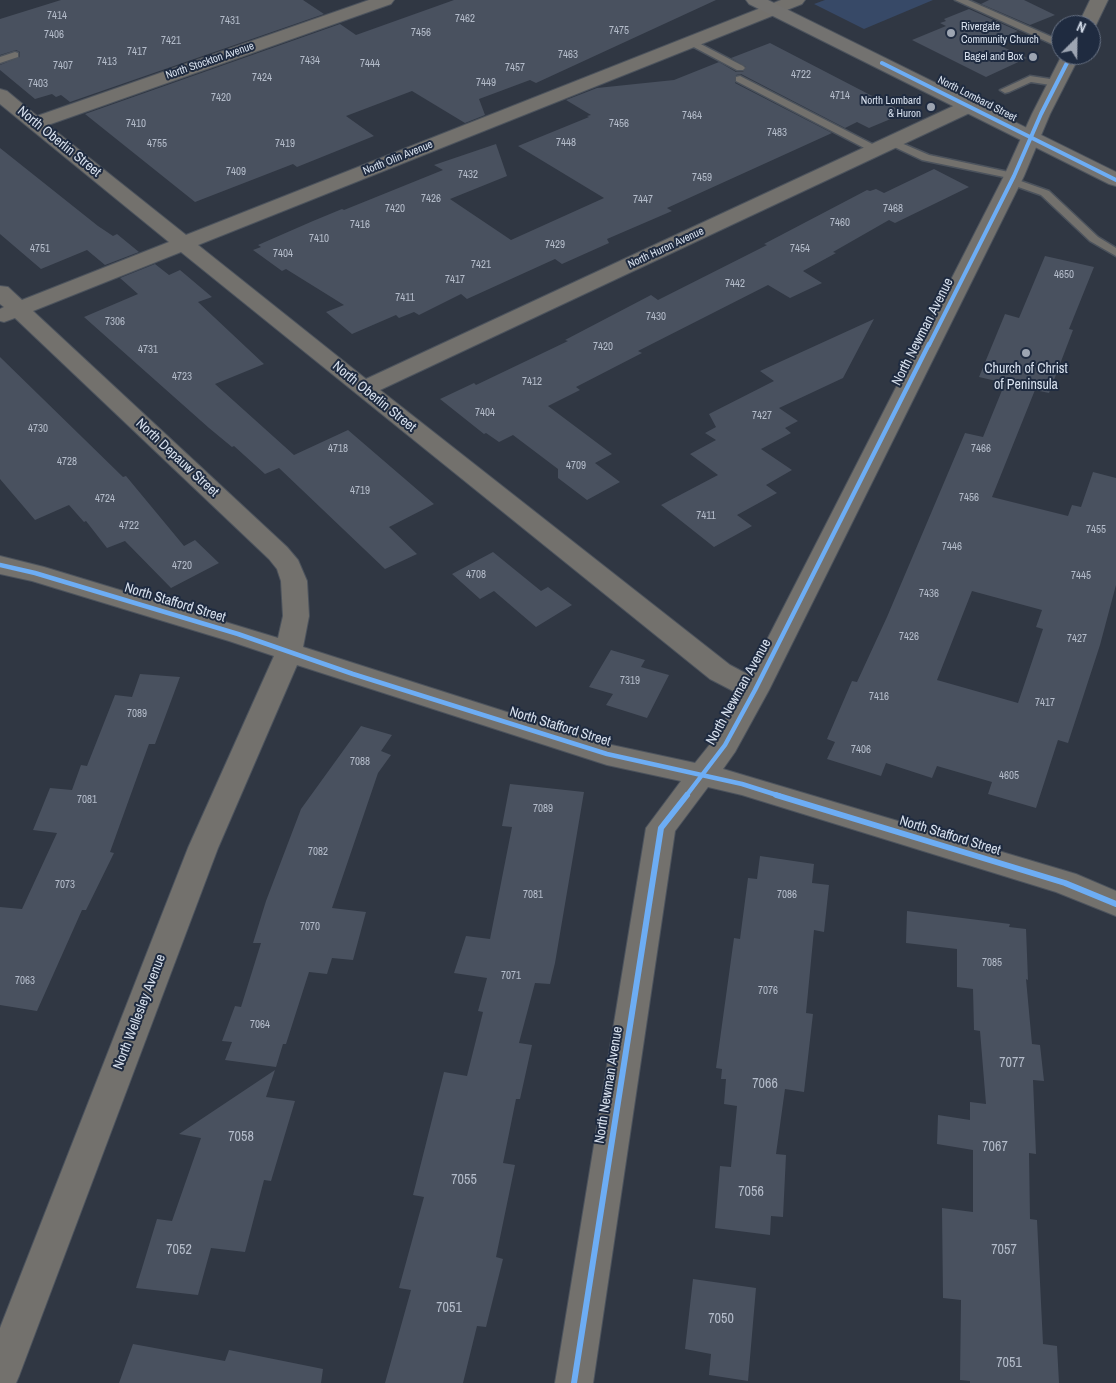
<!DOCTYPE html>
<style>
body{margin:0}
#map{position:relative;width:1116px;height:1383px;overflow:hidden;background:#303743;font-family:"Archivo Narrow",sans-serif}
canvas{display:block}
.north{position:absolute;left:1051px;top:15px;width:50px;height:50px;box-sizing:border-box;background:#1f2b40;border:1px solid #697385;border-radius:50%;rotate:23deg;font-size:14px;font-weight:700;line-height:20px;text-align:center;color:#d7e0ed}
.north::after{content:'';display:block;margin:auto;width:18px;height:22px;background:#9da5b2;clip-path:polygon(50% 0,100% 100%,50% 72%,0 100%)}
</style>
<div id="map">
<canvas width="1116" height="1383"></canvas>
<div class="north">N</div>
</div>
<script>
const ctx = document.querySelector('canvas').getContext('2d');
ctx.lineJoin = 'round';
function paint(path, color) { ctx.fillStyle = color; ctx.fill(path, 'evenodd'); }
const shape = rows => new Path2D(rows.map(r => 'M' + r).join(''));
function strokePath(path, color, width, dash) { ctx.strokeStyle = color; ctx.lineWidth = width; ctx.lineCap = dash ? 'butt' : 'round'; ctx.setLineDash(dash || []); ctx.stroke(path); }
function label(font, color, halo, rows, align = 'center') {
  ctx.font = font + ' "Archivo Narrow",sans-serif'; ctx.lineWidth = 4; ctx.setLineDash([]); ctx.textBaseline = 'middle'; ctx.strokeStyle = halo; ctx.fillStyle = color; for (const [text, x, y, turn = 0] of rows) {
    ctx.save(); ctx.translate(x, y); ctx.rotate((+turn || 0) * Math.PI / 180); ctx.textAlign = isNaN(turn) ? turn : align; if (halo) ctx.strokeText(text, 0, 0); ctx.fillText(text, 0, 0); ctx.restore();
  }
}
const green = shape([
 [825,0,933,0,864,29,814,4]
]);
const building = shape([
 [61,0,303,0,324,14,70,102,61,95,56,97,52,94,35,99,0,70,0,65,20,57,20,52,16,50,0,55,0,19],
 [454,0,716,0,536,83,530,80,479,99,485,115,465,123,412,91,346,116,374,136,297,167,293,164,195,202,85,114,340,24,356,35],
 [989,0,1024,0,1055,15,1030,25,981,4],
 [969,9,1018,31,992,42,1027,58,986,77,912,40,946,26,940,23,946,21,944,19],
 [770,43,905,113,869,128,857,122,845,128,741,74,736,75,735,83,832,133,667,208,672,211,607,239,609,243,562,264,555,259,467,299,461,294,419,315,414,312,399,318,396,315,352,334,326,312,344,305,286,269,282,271,253,250,261,247,258,245,313,221,342,209,344,210,443,170,434,165,496,144,507,176,450,199,511,240,604,198,518,146,589,117,587,116,591,115,566,100,597,88,674,80,719,62,736,72,743,72,746,67,731,58],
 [0,148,98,226,113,236,117,234,139,252,105,265,87,250,41,269,0,234],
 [934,169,969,187,895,223,889,220,833,252,836,253,803,271,822,283,790,298,768,285,638,351,642,353,576,387,580,390,548,406,612,454,595,463,620,482,587,500,558,478,558,469,513,435,499,442,486,433,484,434,440,399,474,383,476,385,568,341,565,340,651,295,658,300,767,245,764,244,867,190,870,191,876,189,884,193],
 [1045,256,1094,267,1069,329,1073,330,1049,393,1035,390,992,497,1068,516,1072,505,1081,507,1093,472,1116,478,1116,585,1100,645,1068,743,1058,740,1036,808,988,794,992,782,937,766,932,778,886,763,881,776,827,759,835,742,827,739,852,681,857,682,887,617,965,433,983,437,1005,383,979,377,1005,314,1019,318],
 [972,591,1042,610,1036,627,1043,629,1018,703,937,680],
 [155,264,169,275,180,270,212,297,198,302,264,364,215,384,294,455,348,430,434,504,389,527,417,554,385,569,279,468,265,474,234,446,232,447,209,428,84,317,138,294,120,278],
 [874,319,843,378,779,408,798,421,785,428,791,433,761,449,792,470,766,485,777,493,737,515,752,526,714,547,661,505,718,475,690,454,716,440,705,433,716,427,709,414,774,381,760,371],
 [0,357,123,477,126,476,184,546,195,540,219,563,171,588,125,541,107,548,86,521,84,522,69,505,35,520,0,479],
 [493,552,541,591,548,587,572,605,536,627,494,591,480,599,452,574],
 [611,650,645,660,641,667,669,675,647,718,606,705,613,694,589,687],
 [140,674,180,677,155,744,149,744,110,852,114,853,86,910,82,910,37,1011,0,1005,0,907,22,909,57,833,33,830,50,788,72,790,81,765,87,766,115,695,132,697],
 [361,726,392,735,381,751,391,755,378,773,332,908,366,912,353,960,332,958,327,974,309,972,286,1044,283,1044,276,1067,225,1060,232,1042,222,1041,235,1006,241,1007,261,943,253,943,266,901,301,809],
 [510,784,584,792,555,963,550,984,535,983,519,1043,532,1045,520,1099,516,1099,503,1163,515,1165,496,1257,503,1259,486,1327,477,1326,463,1383,385,1383,411,1290,399,1288,424,1197,413,1195,444,1072,467,1076,483,1012,478,1011,487,978,454,973,466,936,490,939,512,827,502,826],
 [760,856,814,864,812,883,829,885,824,932,814,930,806,1013,813,1014,804,1092,785,1089,776,1154,786,1155,783,1217,771,1216,770,1235,715,1228,720,1166,731,1167,737,1106,724,1104,726,1079,721,1079,722,1069,716,1068,734,938,740,939,748,878,757,879],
 [907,911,1010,924,1009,927,1026,929,1028,980,1026,979,1032,1044,1040,1045,1044,1081,1033,1080,1036,1154,1029,1153,1030,1219,1037,1220,1043,1344,1057,1346,1059,1383,970,1383,970,1381,960,1380,961,1300,943,1298,942,1208,973,1212,973,1150,937,1144,938,1115,970,1120,970,1102,986,1104,980,1031,974,1030,973,989,957,987,957,949,906,943],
 [275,1070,266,1097,295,1101,271,1181,264,1180,245,1252,211,1248,198,1295,136,1288,157,1219,172,1221,201,1138,179,1134],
 [693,1279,756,1288,748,1381,709,1375,711,1354,685,1349],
 [133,1344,225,1361,229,1350,323,1369,321,1383,119,1383]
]);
const service = shape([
 [955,0,968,0,1061,41,1061,48,955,0],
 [691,39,743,66,745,68,743,70,737,70,688,44,688,40,691,39],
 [15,52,18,53,18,57,0,63,0,57,15,52],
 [740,76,880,148,881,150,876,153,872,152,736,81,736,77,740,76],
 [1030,76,1057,80,1062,83,1057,86,1031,82,1009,92,1005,93,1000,90,1030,76],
 [892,139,929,155,1018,174,1019,176,1015,179,1049,191,1098,237,1116,248,1116,256,1090,241,1041,195,1007,183,1006,181,1009,178,922,160,888,144,887,142,892,139]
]);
const minor = shape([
 [369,0,394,0,391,4,48,125,186,235,781,0,805,0,802,4,198,245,366,379,962,102,969,100,976,102,978,106,976,110,380,390,730,665,749,675,1004,176,1032,114,1062,55,1080,55,1050,114,1024,176,769,690,735,752,723,769,1076,874,1116,891,1116,916,1056,892,742,795,708,787,675,831,593,1383,555,1383,646,828,681,781,607,765,297,665,218,848,19,1376,16,1383,0,1383,0,1328,188,848,274,656,229,641,32,581,0,574,0,556,44,567,278,638,283,616,281,581,277,569,269,559,15,318,4,322,0,321,0,309,4,307,0,304,0,286,8,287,22,300,169,242,0,104,0,89,7,91,37,116,369,0],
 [181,252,710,679,739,694,715,738,695,763,607,744,303,647,309,616,307,581,298,560,287,547,33,311,181,252],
 [1090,0,1108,0,1096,25,1091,29,1091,25,1078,25,1090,0]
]);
const primary = shape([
 [746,0,768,0,1116,172,1116,186,1109,184,749,4,746,0]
]);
const cyclewayFar2 = shape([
 [882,63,1116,180],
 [929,345,1014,176,1041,114,1071,55]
]);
const cyclewayFar1 = shape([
 [0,565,35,573,238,634,353,674,607,754,742,784,780,796],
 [686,796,725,745,755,690,929,344]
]);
const cycleway = shape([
 [776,795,1065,883,1116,904],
 [574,1383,661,828,687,795]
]);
const markers = [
 [951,33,5,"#9da5b2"],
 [1033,57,5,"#9da5b2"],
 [931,107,5,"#9da5b2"],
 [1026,353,5,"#9da5b2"]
];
const numberNames = [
 ["7414",57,16],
 ["7462",465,19],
 ["7431",230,21],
 ["7475",619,31],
 ["7456",421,33],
 ["7406",54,35],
 ["7421",171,41],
 ["7417",137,52],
 ["7463",568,55],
 ["7434",310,61],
 ["7413",107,62],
 ["7444",370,64],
 ["7407",63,66],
 ["7457",515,68],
 ["4722",801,75],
 ["7424",262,78],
 ["7449",486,83],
 ["7403",38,84],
 ["4714",840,96],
 ["7420",221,98],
 ["7464",692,116],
 ["7410",136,124],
 ["7456",619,124],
 ["7483",777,133],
 ["7448",566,143],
 ["4755",157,144],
 ["7419",285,144],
 ["7409",236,172],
 ["7432",468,175],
 ["7459",702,178],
 ["7426",431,199],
 ["7447",643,200],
 ["7420",395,209],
 ["7468",893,209],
 ["7460",840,223],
 ["7416",360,225],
 ["7410",319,239],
 ["7429",555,245],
 ["4751",40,249],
 ["7454",800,249],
 ["7404",283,254],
 ["7421",481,265],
 ["4650",1064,275],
 ["7417",455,280],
 ["7442",735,284],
 ["7411",405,298],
 ["7430",656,317],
 ["7306",115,322],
 ["7420",603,347],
 ["4731",148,350],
 ["4723",182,377],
 ["7412",532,382],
 ["7404",485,413],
 ["7427",762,416],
 ["4730",38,429],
 ["4718",338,449],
 ["7466",981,449],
 ["4728",67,462],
 ["4709",576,466],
 ["4719",360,491],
 ["7456",969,498],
 ["4724",105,499],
 ["7411",706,516],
 ["4722",129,526],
 ["7455",1096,530],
 ["7446",952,547],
 ["4720",182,566],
 ["4708",476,575],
 ["7445",1081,576],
 ["7436",929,594],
 ["7426",909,637],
 ["7427",1077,639],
 ["7319",630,681],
 ["7416",879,697],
 ["7417",1045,703],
 ["7089",137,714],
 ["7406",861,750],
 ["7088",360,762],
 ["4605",1009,776],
 ["7081",87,800],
 ["7089",543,809],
 ["7082",318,852],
 ["7073",65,885],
 ["7081",533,895],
 ["7086",787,895],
 ["7070",310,927],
 ["7085",992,963],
 ["7071",511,976],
 ["7063",25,981],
 ["7076",768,991],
 ["7064",260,1025]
];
const farPoinames = [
 ["Rivergate",961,27,"left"],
 ["Community Church",961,40,"left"],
 ["Bagel and Box",1023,57],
 ["North Lombard",921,101],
 ["& Huron",921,114]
];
const farStreetnames = [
 ["North Stockton Avenue",210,61,-19],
 ["North Lombard Street",977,99,27],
 ["North Olin Avenue",398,158,-22],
 ["North Huron Avenue",666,248,-25]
];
const streetNames = [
 ["North Oberlin Street",59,142,39],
 ["North Newman Avenue",923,332,-63],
 ["North Oberlin Street",374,397,39],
 ["North Depauw Street",177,458,43],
 ["North Stafford Street",175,603,17],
 ["North Newman Avenue",739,692,-61],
 ["North Stafford Street",560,727,17],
 ["North Stafford Street",950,836,17],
 ["North Wellesley Avenue",140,1012,-69],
 ["North Newman Avenue",609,1085,-81]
];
const poiNames = [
 ["Church of Christ",1026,369],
 ["of Peninsula",1026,385]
];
const nearNumbernames = [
 ["7077",1012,1063],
 ["7066",765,1084],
 ["7058",241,1137],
 ["7067",995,1147],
 ["7055",464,1180],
 ["7056",751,1192],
 ["7052",179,1250],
 ["7057",1004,1250],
 ["7051",449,1308],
 ["7050",721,1319],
 ["7051",1009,1363]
];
paint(green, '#374967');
paint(building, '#49515f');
strokePath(service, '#4c535d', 3);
strokePath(minor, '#4c535d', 2);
strokePath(primary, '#4c535d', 2);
paint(service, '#73716d');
paint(minor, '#73716d');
paint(primary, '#737270');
strokePath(cyclewayFar2, '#6dadf4', 4);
strokePath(cyclewayFar1, '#6dadf4', 4.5);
strokePath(cycleway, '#6dadf4', 6);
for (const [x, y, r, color] of markers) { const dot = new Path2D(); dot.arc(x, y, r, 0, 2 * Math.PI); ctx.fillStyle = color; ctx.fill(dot); strokePath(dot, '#1f2b40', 2); }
label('11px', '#b4bcca', null, numberNames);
label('11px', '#d7e0ed', '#1f2b40', farPoinames, 'right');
label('11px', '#d7e0ed', '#1f2b40', farStreetnames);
label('14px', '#d7e0ed', '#1f2b40', streetNames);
label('14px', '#d7e0ed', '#1f2b40', poiNames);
label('14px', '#b4bcca', null, nearNumbernames);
</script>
